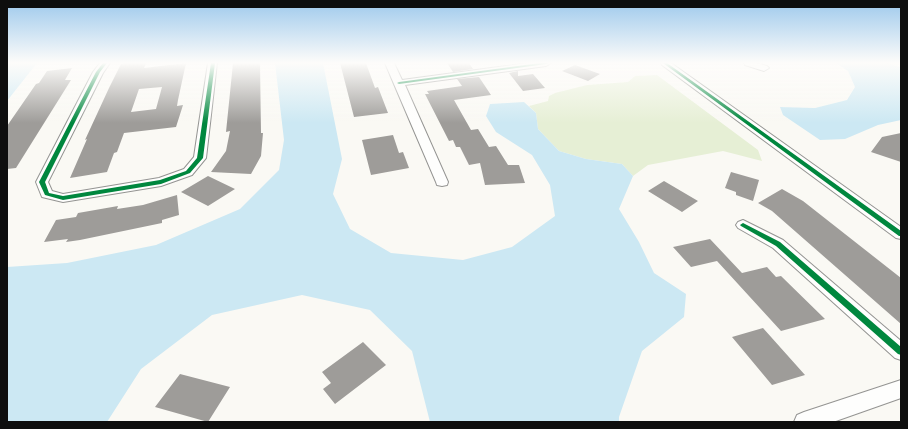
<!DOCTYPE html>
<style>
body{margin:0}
#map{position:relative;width:908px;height:429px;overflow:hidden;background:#faf9f4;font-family:"Zilla Slab",serif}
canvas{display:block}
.frame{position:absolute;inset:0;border:8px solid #0e0e0e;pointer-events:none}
</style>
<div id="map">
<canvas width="908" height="429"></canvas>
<div class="frame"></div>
</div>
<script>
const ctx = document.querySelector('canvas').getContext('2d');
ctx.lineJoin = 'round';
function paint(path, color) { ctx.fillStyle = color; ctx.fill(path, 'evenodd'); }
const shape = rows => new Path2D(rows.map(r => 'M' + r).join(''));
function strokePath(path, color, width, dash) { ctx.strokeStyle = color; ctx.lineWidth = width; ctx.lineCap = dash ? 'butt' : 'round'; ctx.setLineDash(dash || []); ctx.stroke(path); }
const green = shape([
 [657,75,758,150,762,161,723,151,648,165,633,176,622,164,586,159,559,151,538,129,536,113,529,106,548,101,549,96,555,93,587,85,628,82,635,76]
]);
const water = shape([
 [7,63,37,63,7,101],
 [275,63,323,63,342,159,333,194,350,229,391,253,463,260,512,247,555,216,550,185,532,155,496,132,486,116,490,104,524,102,536,113,538,129,559,151,586,159,622,164,633,176,619,209,639,242,654,273,686,294,684,317,642,351,619,417,619,422,430,422,412,351,370,310,302,295,212,315,141,369,107,422,7,422,7,267,67,263,156,245,240,209,279,170,284,140],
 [836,63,887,63,901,67,901,120,878,125,845,139,820,140,783,115,780,107,815,108,847,100,855,87,848,71]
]);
const building = shape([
 [124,63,146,63,144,68,186,63,178,100,177,106,183,105,176,127,124,133,117,152,114,153,107,172,70,178,87,139,85,140,109,88,121,64],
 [162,87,156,109,131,112,139,89],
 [233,63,260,63,261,133,263,133,261,156,251,174,211,172,226,151,230,131,226,132],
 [340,63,366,63,375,88,378,87,388,113,354,117],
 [447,63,469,63,473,69,453,72],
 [575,65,600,74,588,81,562,71],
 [72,68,65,80,71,80,16,168,7,169,7,126,36,84,39,83,47,71],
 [518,71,518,76,533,74,545,88,523,91,509,73],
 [479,77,491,95,454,100,471,130,478,129,489,147,496,146,508,165,519,165,525,183,485,185,480,163,469,165,460,147,456,147,453,140,449,141,425,94,429,94,427,91,462,86,457,79],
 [901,133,901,162,871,152,882,137],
 [393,135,399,153,403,152,409,168,371,175,362,140],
 [731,172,759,180,753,201,736,195,736,192,725,188],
 [208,176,235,189,208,206,181,192],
 [664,181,698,201,682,212,648,191],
 [782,189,803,201,901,278,901,324,772,211,758,203],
 [177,195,179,215,162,220,162,223,80,240,66,242,68,239,44,242,56,220,76,217,78,213,118,206,117,209,143,205],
 [710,239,742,273,767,267,776,277,781,276,825,319,781,331,717,261,691,267,673,247],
 [763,328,805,375,772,385,732,337],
 [363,342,386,365,335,404,323,389,331,383,322,372],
 [180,374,230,387,208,422,155,407]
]);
const minor = shape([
 [100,63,110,63,103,73,48,182,52,191,63,194,159,178,184,169,194,157,208,63,217,63,206,158,192,175,161,186,63,202,42,197,36,182,93,72,100,63],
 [385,63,394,63,402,80,528,63,551,63,546,66,405,85,448,182,447,185,442,186,437,185,436,182,385,63],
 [661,63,671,63,901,227,901,239,896,238,662,65,661,63],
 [744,63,756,63,767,66,769,68,764,71,745,65,744,63],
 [743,220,783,240,901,341,901,360,895,358,773,248,738,228,736,225,738,222,743,220],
 [901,380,901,398,833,422,794,422,797,415,804,412,901,380]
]);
const cycleway = shape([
 [103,63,107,63,100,72,45,182,49,193,63,196,160,180,186,171,197,158,211,63,215,63,203,158,190,173,161,184,63,200,45,195,39,182,96,72,103,63],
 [540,63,548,63,546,64,399,84,397,83,399,82,540,63],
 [663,63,667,63,901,231,901,236,899,236,663,63],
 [743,223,780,242,901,347,901,355,898,354,776,246,741,226,740,225,743,223]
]);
paint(green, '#e6efd5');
paint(water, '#cce8f3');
paint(building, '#9e9c99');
strokePath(minor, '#949492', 2);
paint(minor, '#fefefd');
paint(cycleway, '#00873e');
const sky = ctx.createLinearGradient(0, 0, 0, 123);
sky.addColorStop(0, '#9dc9ec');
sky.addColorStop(0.51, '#fdfcfa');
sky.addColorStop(1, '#fdfcfa00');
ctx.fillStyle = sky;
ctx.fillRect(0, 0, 908, 123);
</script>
